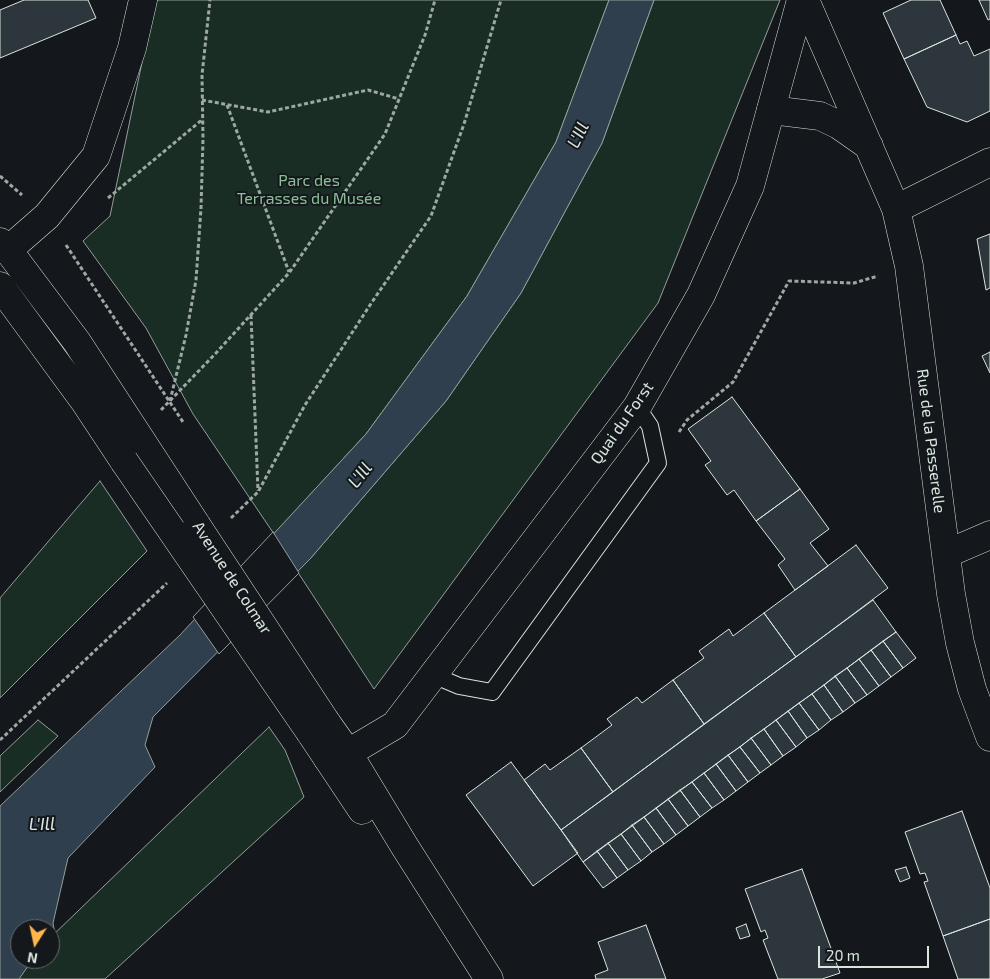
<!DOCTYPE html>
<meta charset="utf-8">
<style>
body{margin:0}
#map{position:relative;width:990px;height:979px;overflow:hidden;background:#14181c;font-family:"Exo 2",sans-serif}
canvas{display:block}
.north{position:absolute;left:10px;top:919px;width:50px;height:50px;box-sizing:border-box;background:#14181c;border:1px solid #626a69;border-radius:50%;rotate:190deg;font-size:14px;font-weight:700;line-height:20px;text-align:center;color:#d8e6dc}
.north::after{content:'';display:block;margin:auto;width:18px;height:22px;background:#ffb74d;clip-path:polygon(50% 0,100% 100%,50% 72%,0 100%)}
.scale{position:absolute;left:818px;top:946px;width:111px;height:22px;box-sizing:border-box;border:2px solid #d8e6dc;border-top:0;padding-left:6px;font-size:15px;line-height:18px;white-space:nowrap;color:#d8e6dc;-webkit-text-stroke:4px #14181c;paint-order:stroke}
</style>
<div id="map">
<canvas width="990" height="979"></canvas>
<div class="north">N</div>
<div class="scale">20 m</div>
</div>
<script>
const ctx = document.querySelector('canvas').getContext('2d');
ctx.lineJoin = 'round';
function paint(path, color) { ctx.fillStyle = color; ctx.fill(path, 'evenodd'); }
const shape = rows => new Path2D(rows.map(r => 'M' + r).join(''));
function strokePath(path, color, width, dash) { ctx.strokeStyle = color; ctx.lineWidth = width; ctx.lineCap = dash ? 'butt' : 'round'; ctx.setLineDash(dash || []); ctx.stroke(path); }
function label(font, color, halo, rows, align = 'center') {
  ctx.font = font + ' "Exo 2",sans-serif'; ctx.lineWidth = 4; ctx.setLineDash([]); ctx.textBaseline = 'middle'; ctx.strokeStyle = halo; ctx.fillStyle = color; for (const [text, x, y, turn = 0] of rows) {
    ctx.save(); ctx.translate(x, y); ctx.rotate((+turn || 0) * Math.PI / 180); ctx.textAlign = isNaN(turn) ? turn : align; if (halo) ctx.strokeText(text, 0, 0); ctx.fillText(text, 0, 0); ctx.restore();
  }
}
const green = shape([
 [155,0,609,0,556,142,467,296,366,434,274,534,193,414,146,328,83,241,110,216,155,0],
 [654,0,780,0,658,303,374,689,297,571,310,559,446,401,521,293,602,143,654,0],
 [100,481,147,551,0,698,0,598,100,481],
 [38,720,58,736,0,792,0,756,38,720],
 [269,727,285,750,304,797,105,979,7,979,28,959,50,959,50,938,269,727]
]);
const water = shape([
 [609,0,654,0,602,143,521,293,446,401,310,559,153,717,145,745,155,767,68,858,53,923,54,929,50,935,50,929,20,929,20,959,33,959,19,979,0,979,0,806,180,635,366,434,467,296,556,142,609,0]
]);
const pier = shape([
 [273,532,299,573,219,654,193,617,273,532]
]);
const building = shape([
 [24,0,88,0,96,18,0,58,0,10,24,0],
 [911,0,940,0,956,35,904,59,883,13,911,0],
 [979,0,990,0,990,19,988,20,979,0],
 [956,35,960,44,967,41,974,56,990,49,990,111,967,122,927,107,904,59,956,35],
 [990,234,990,288,986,290,977,239,990,234],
 [990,352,990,373,982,356,990,352],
 [732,397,800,489,756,521,734,490,727,495,705,465,711,461,688,429,732,397],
 [800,489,829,529,810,543,828,566,795,590,778,565,785,559,756,521,800,489],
 [856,545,888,588,796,657,764,613,856,545],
 [873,600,896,632,583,862,561,830,873,600],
 [764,613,796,657,704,724,673,680,704,658,699,651,729,629,733,636,764,613],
 [896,632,916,658,903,668,883,641,896,632],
 [883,641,903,668,891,677,871,650,883,641],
 [871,650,891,677,879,686,859,659,871,650],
 [859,659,879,686,867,695,847,668,859,659],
 [847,668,867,695,855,703,835,676,847,668],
 [835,676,855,703,843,712,824,685,835,676],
 [673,680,704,724,613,792,581,748,612,725,607,719,637,697,642,703,673,680],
 [824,685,843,712,831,720,812,694,824,685],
 [812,694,831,720,819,730,799,703,812,694],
 [799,703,819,730,807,738,788,711,799,703],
 [788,711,807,738,796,747,776,720,788,711],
 [776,720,796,747,783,756,764,729,776,720],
 [764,729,783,756,771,765,751,738,764,729],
 [751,738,771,765,760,773,740,747,751,738],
 [740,747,760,773,748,782,728,755,740,747],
 [581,748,613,792,561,830,524,780,545,764,550,770,581,748],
 [728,755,748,782,736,791,716,764,728,755],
 [511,762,578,853,533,886,466,795,511,762],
 [716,764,736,791,724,800,704,773,716,764],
 [704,773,724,800,712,808,692,782,704,773],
 [692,782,712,808,700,817,680,790,692,782],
 [680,790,700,817,688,826,668,799,680,790],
 [668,799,688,826,676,835,656,808,668,799],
 [656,808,676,835,664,844,644,817,656,808],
 [962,811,990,888,990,919,943,936,924,882,928,881,925,873,920,874,905,832,962,811],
 [644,817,664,844,652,852,632,825,644,817],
 [632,825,652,852,641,861,621,834,632,825],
 [621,834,641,861,628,870,608,843,621,834],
 [608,843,628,870,617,878,597,851,608,843],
 [597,851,617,878,603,888,583,862,597,851],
 [906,867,910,878,900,882,895,870,906,867],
 [802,869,840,973,822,979,778,979,763,940,768,938,765,930,761,932,745,889,802,869],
 [990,919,990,979,958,979,943,936,990,919],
 [746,924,750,936,740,939,736,928,746,924],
 [646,925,666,979,596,979,595,975,608,970,598,942,646,925]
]);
const path = shape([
 [202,100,268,112,368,90,399,99],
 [227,105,289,272],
 [0,176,22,195],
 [108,198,203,119],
 [66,245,183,422],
 [251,315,258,491],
 [170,401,186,335,196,280,201,208,203,139,202,75,210,0],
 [161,410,216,353,289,273,385,134,425,35,435,0],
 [679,432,687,420,733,382,789,281,854,283,878,276],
 [231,518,258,492,305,405,372,302,431,216,464,124,501,0],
 [0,740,167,583]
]);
const service = shape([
 [433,675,459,686,492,692,658,463,650,426,637,407]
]);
const minor = shape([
 [805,0,896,209,909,266,951,594,960,643,972,689,990,737],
 [771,110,820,116,839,125,869,146],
 [896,209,990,162],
 [0,249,8,250,47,216,96,156,132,48,143,0],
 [946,554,990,535]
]);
const tertiary = shape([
 [328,759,348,753,395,725,637,407,701,295,750,186,801,0]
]);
const secondary = shape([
 [0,242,8,250,77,342,197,526],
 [0,286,85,402,124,461],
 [326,722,348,753,405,847,489,979],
 [310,732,362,810]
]);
const secondaryBridge = shape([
 [124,461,310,732],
 [197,526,326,722]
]);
const parkNames = [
 ["Parc des",309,181],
 ["Terrasses du Musée",309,199]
];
const streetNames = [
 ["Quai du Forst",622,423,-55],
 ["Rue de la Passerelle",931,441,83],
 ["Avenue de Colmar",232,578,57]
];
const waterNames = [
 ["L'Ill",578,135,-64],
 ["L'Ill",360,475,-52],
 ["L'Ill",42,824]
];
paint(green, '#1a2d24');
strokePath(green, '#939e99', 1);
paint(water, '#2f3f4d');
strokePath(water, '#939e99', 1);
paint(pier, '#14181c');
strokePath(pier, '#939e99', 1);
paint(building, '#2c363c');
strokePath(building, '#d8e6dc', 1);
strokePath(service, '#d8e6dc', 18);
strokePath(minor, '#d8e6dc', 29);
strokePath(tertiary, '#d8e6dc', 29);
strokePath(secondary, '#d8e6dc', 29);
strokePath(path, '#9da8a2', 3, [4, 2.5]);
strokePath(service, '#14181c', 16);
strokePath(minor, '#14181c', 28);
strokePath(tertiary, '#14181c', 28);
strokePath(secondary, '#14181c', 28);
strokePath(secondaryBridge, '#d8e6dc', 29, []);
strokePath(secondaryBridge, '#14181c', 28);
label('16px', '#8ac095', '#14181c', parkNames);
label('16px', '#d8e6dc', '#14181c', streetNames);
label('italic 18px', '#d8e6dc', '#14181c', waterNames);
</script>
